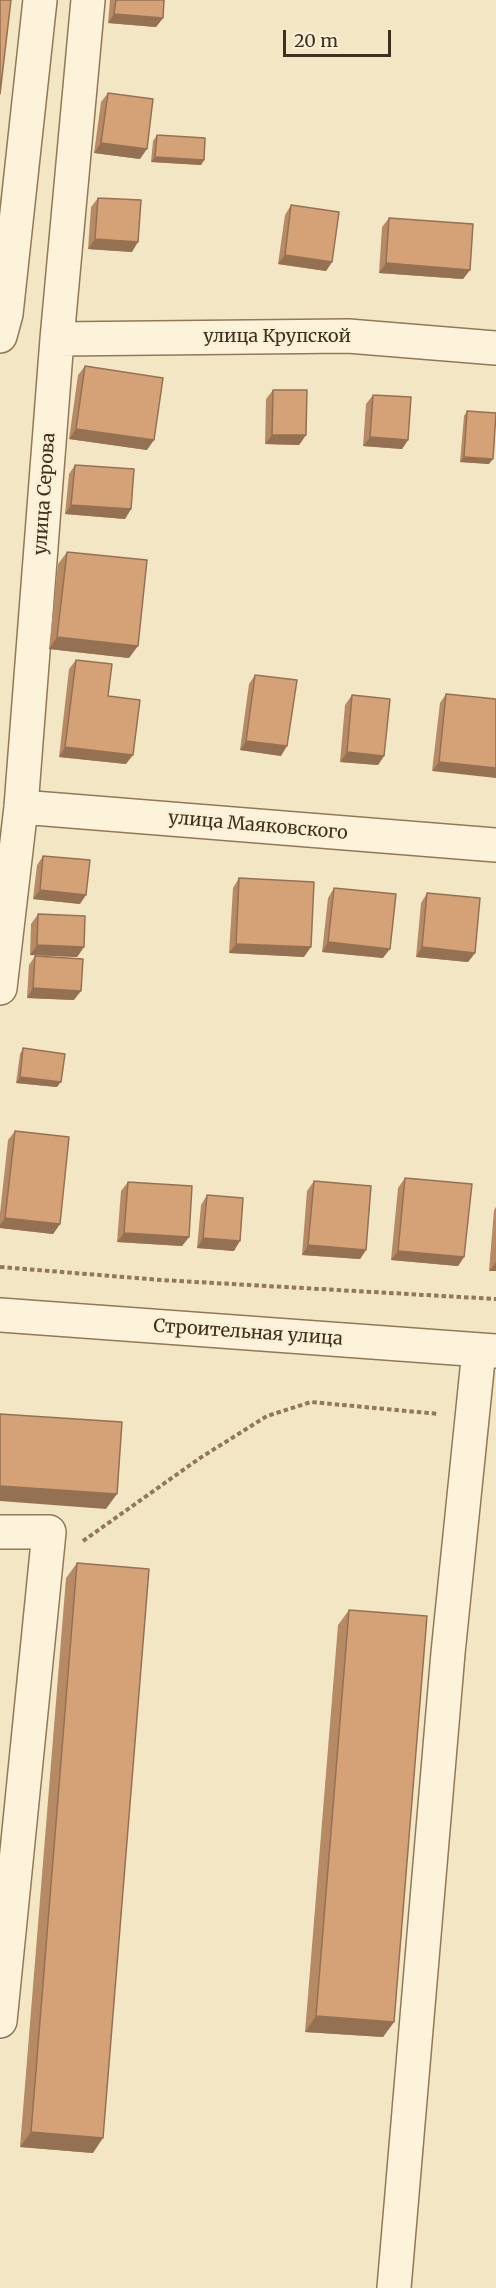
<!DOCTYPE html>
<meta charset="utf-8">
<style>
body{margin:0}
#map{position:relative;width:496px;height:2288px;overflow:hidden;background:#f3e6c5;font-family:Merriweather,serif}
canvas{display:block}
.scale{position:absolute;left:283px;top:30px;width:108px;height:27px;box-sizing:border-box;border:3px solid #3f2f1e;border-top:0;padding-left:8px;font-size:18px;line-height:21px;white-space:nowrap;color:#3f2f1e;-webkit-text-stroke:4px #f9f0d6;paint-order:stroke}
</style>
<div id="map">
<canvas width="496" height="2288"></canvas>
<div class="scale">20 m</div>
</div>
<script>
const ctx = document.querySelector('canvas').getContext('2d');
ctx.lineJoin = 'round';
const shape = rows => new Path2D(rows.map(r => 'M' + r).join(''));
function strokePath(path, color, width, dash) { ctx.strokeStyle = color; ctx.lineWidth = width; ctx.lineCap = dash ? 'butt' : 'round'; ctx.setLineDash(dash || []); ctx.stroke(path); }
function paint(path, color) { ctx.fillStyle = color; ctx.fill(path, 'evenodd'); }
function label(font, color, halo, rows, align = 'center') {
  ctx.font = font + ' Merriweather,serif'; ctx.lineWidth = 5; ctx.setLineDash([]); ctx.textBaseline = 'middle'; ctx.strokeStyle = halo; ctx.fillStyle = color; for (const [text, x, y, turn = 0] of rows) {
    ctx.save(); ctx.translate(x, y); ctx.rotate((+turn || 0) * Math.PI / 180); ctx.textAlign = isNaN(turn) ? turn : align; if (halo) ctx.strokeText(text, 0, 0); ctx.fillText(text, 0, 0); ctx.restore();
  }
}
const path = shape([
 [0,1267,161,1280,496,1299],
 [83,1541,200,1458,267,1416,311,1402,439,1414]
]);
const minor = shape([
 [0,336,6,314,40,0],
 [57,339,348,336,496,348],
 [21,807,496,845],
 [0,988,21,807,57,339,88,0],
 [0,1315,496,1351],
 [0,1532,49,1532,0,2021],
 [394,2288,448,1653,479,1350]
]);
const wall = shape([
 [110,0,164,0,163,18,156,27,108,23],
 [108,93,140,159,94,153,101,102],
 [157,135,204,160,201,165,151,162,153,141],
 [98,198,132,252,88,249,91,207],
 [291,205,332,262,326,271,278,264,285,215],
 [389,218,470,270,463,279,379,273,382,227],
 [85,366,147,450,69,439,78,375],
 [273,390,306,435,299,445,265,444,266,399],
 [373,395,408,440,402,449,363,446,366,404],
 [467,411,489,464,460,462,464,416],
 [75,465,131,509,125,519,65,514,69,474],
 [67,552,129,658,49,649,58,564],
 [76,660,108,696,126,764,59,757,69,669],
 [255,675,281,756,240,750,249,684],
 [446,694,496,699,432,771,440,703],
 [352,695,384,756,378,765,340,762,345,705],
 [43,856,80,904,33,899,37,865],
 [239,878,304,957,229,953,233,888],
 [334,888,383,958,322,952,328,898],
 [427,893,475,953,468,962,416,957,421,903],
 [38,914,84,947,77,957,30,955,31,924],
 [35,956,74,1000,27,998,29,965],
 [23,1048,57,1087,16,1083,20,1054],
 [15,1131,60,1224,53,1234,0,1228,0,1213,8,1140],
 [405,1178,464,1257,458,1266,391,1260,398,1188],
 [314,1181,366,1250,360,1259,302,1255,307,1191],
 [128,1182,189,1237,182,1246,117,1242,121,1191],
 [207,1195,234,1251,197,1248,201,1205],
 [496,1207,496,1271,489,1271,494,1210],
 [77,1563,93,2153,20,2147,66,1578],
 [349,1610,394,2022,383,2037,305,2032,338,1625]
]);
const shadedWall = shape([
 [114,14,163,18,156,27,108,23],
 [101,143,147,149,140,159,94,153],
 [155,157,204,160,201,165,151,162],
 [95,239,138,242,132,252,88,249],
 [285,255,332,262,326,271,278,264],
 [386,263,470,270,463,279,379,273],
 [76,429,154,440,147,450,69,439],
 [272,435,306,435,299,445,265,444],
 [370,437,408,440,402,449,363,446],
 [464,457,493,459,489,464,460,462],
 [71,505,131,509,125,519,65,514],
 [57,637,138,646,129,658,49,649],
 [246,741,287,746,281,756,240,750],
 [65,747,133,755,126,764,59,757],
 [347,752,384,756,378,765,340,762],
 [439,762,496,768,496,778,432,771],
 [40,890,86,895,80,904,33,899],
 [328,942,390,949,383,958,322,952],
 [236,944,311,947,304,957,229,953],
 [37,945,84,947,77,957,30,955],
 [422,947,475,953,468,962,416,957],
 [33,988,81,991,74,1000,27,998],
 [20,1077,61,1082,57,1087,16,1083],
 [5,1218,60,1224,53,1234,0,1228,0,1225],
 [124,1233,189,1237,182,1246,117,1242],
 [203,1238,240,1241,234,1251,197,1248],
 [308,1245,366,1250,360,1259,302,1255],
 [398,1251,464,1257,458,1266,391,1260],
 [496,1262,496,1271,489,1271],
 [0,1486,117,1494,106,1509,0,1501],
 [316,2016,394,2022,383,2037,305,2032],
 [31,2132,103,2138,93,2153,20,2147]
]);
const building = shape([
 [0,0,11,0,0,94,0,0],
 [116,0,164,0,163,18,114,14,116,0],
 [108,93,153,99,147,149,101,143,108,93],
 [157,135,205,138,204,160,155,157,157,135],
 [98,198,141,200,138,242,95,239,98,198],
 [291,205,339,212,332,262,285,255,291,205],
 [389,218,473,224,470,270,386,263,389,218],
 [85,366,163,378,154,440,76,429,85,366],
 [273,390,307,390,306,435,272,435,273,390],
 [373,395,411,397,408,440,370,437,373,395],
 [467,411,496,413,493,459,464,457,467,411],
 [75,465,134,469,131,509,71,505,75,465],
 [67,552,147,560,138,646,57,637,67,552],
 [76,660,112,664,108,696,140,700,133,755,65,747,76,660],
 [255,675,297,680,287,746,246,741,255,675],
 [446,694,496,699,496,768,439,762,446,694],
 [352,695,390,699,384,756,347,752,352,695],
 [43,856,90,860,86,895,40,890,43,856],
 [239,878,314,882,311,947,236,944,239,878],
 [334,888,396,894,390,949,328,942,334,888],
 [427,893,480,898,475,953,422,947,427,893],
 [38,914,85,916,84,947,37,945,38,914],
 [35,956,83,959,81,991,33,988,35,956],
 [23,1048,65,1054,61,1082,20,1077,23,1048],
 [15,1131,69,1137,60,1224,5,1218,15,1131],
 [405,1178,472,1184,464,1257,398,1251,405,1178],
 [314,1181,371,1186,366,1250,308,1245,314,1181],
 [128,1182,192,1186,189,1237,124,1233,128,1182],
 [207,1195,243,1198,240,1241,203,1238,207,1195],
 [0,1414,122,1422,117,1494,0,1486,0,1414],
 [77,1563,149,1569,103,2138,31,2132,77,1563],
 [349,1610,427,1616,394,2022,316,2016,349,1610]
]);
const streetNames = [
 ["улица Крупской",277,337],
 ["улица Серова",45,494,-86],
 ["улица Маяковского",258,826,5],
 ["Строительная улица",248,1333,4]
];
strokePath(minor, '#907859', 36);
strokePath(path, '#907859', 4, [4.5, 3]);
strokePath(minor, '#fcf3da', 33);
paint(wall, '#b78a66');
paint(shadedWall, '#957153');
paint(building, '#d5a177');
strokePath(building, '#957153', 1.5);
label('18px', '#3f2f1e', '#f9f0d6', streetNames);
</script>
